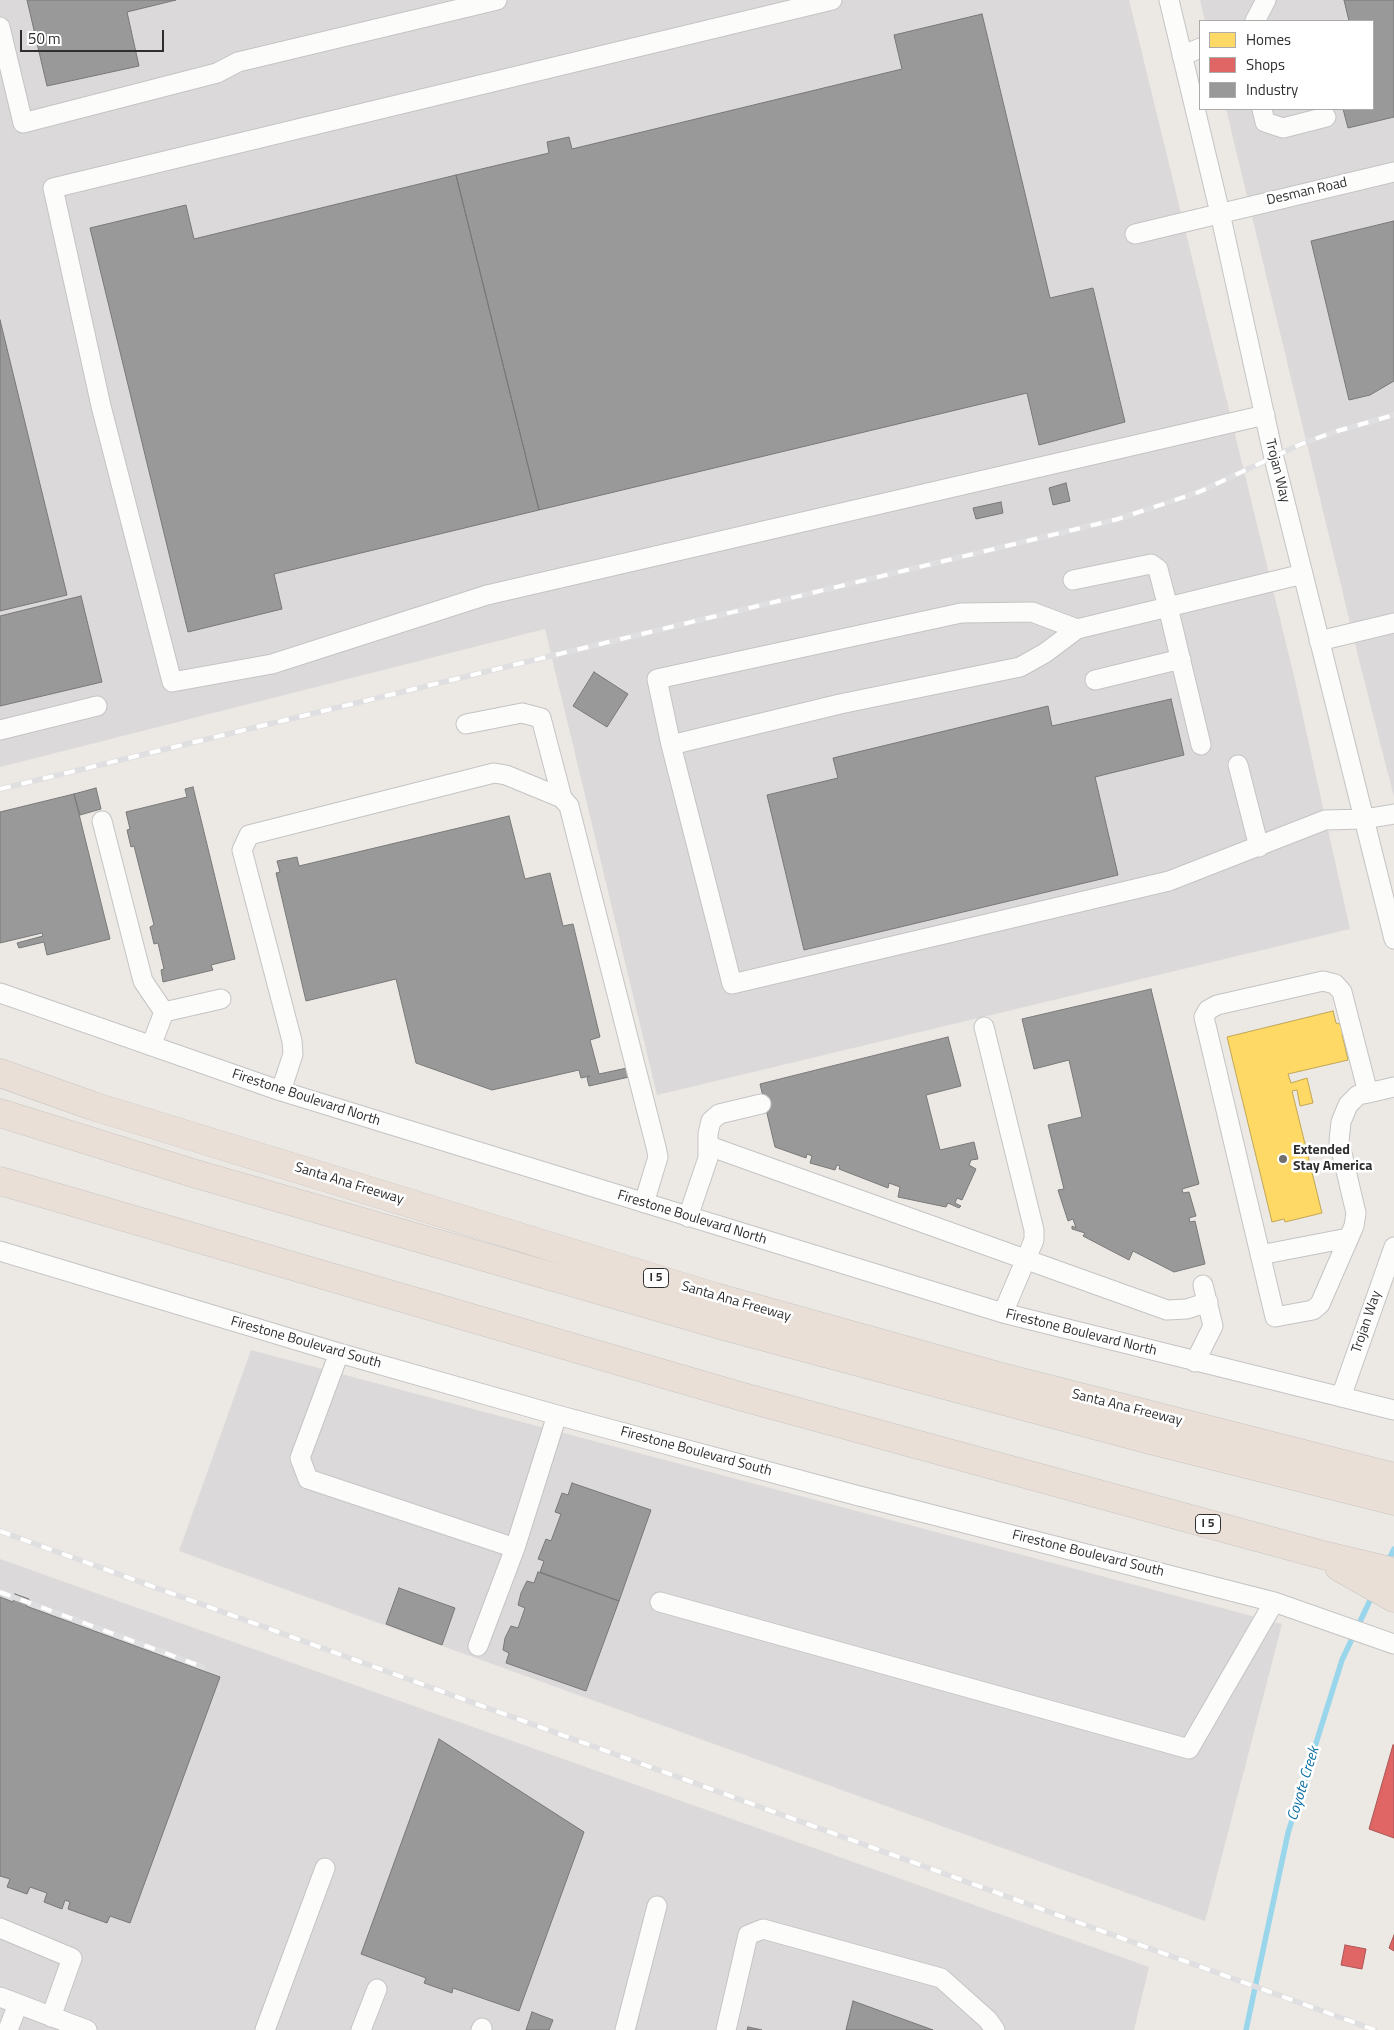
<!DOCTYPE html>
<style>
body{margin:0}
#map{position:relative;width:1394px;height:2030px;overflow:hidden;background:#ece8e4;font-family:"Titillium Web",sans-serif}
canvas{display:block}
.legend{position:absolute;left:1199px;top:20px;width:175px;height:90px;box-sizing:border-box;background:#fff;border:1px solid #ababab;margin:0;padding:6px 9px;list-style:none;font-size:15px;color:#2e2e2e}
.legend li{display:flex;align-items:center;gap:10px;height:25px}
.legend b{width:25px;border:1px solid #ababab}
.scale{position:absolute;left:20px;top:30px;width:144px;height:22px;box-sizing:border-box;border:2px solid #2e2e2e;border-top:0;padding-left:6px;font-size:15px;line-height:18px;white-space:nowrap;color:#2e2e2e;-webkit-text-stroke:4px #fff;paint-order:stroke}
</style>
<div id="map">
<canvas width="1394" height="2030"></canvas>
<ul class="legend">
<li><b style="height:14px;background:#ffd966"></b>Homes</li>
<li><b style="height:14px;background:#e06666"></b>Shops</li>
<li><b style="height:14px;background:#999"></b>Industry</li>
</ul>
<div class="scale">50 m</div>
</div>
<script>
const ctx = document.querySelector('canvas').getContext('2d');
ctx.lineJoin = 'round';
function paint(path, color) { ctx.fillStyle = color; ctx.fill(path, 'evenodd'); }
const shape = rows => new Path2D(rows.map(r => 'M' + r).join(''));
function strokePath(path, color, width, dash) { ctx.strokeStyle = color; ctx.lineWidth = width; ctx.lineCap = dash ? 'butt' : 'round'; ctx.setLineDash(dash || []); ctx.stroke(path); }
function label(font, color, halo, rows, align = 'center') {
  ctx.font = font + ' "Titillium Web",sans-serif'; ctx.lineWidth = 5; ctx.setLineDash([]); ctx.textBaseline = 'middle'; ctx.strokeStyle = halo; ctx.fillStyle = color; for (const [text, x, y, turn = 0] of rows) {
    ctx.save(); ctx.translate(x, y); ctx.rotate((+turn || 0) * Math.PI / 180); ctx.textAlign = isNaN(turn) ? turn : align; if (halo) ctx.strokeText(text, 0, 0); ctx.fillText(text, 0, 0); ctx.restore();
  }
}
const industrial = shape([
 [0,0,1129,0,1294,676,1350,929,657,1095,545,629,0,767],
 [1200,0,1394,0,1394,797,1359,660,1226,109,1373,109,1373,21,1205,21],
 [251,1350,1282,1624,1205,1921,179,1551],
 [0,1559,1149,1967,1134,2030,0,2030]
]);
const homes = shape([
 [1333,1011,1336,1023,1343,1025,1345,1033,1342,1034,1348,1060,1288,1074,1291,1083,1307,1078,1313,1103,1300,1106,1297,1090,1292,1091,1322,1213,1285,1222,1284,1219,1272,1222,1227,1037,1333,1011]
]);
const shops = shape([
 [1393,1745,1394,1745,1394,1838,1369,1829,1393,1745],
 [1394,1935,1394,1951,1389,1948,1394,1935],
 [1345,1945,1366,1949,1362,1969,1341,1965,1345,1945]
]);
const industry = shape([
 [27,0,176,0,127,12,139,66,47,86,27,0],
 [1344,0,1394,0,1394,117,1348,128,1343,109,1373,109,1373,21,1349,21,1344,0],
 [982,14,1050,298,1093,288,1125,422,1039,445,1027,393,539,510,456,175,549,153,547,142,569,137,572,149,902,69,894,35,982,14],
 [456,175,539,510,274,574,282,609,188,632,90,228,186,205,194,239,456,175],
 [1394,221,1394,381,1370,395,1349,400,1311,241,1394,221],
 [0,320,67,595,0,611,0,320],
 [1066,483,1070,501,1053,505,1049,488,1066,483],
 [1001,502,1003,513,976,519,973,508,1001,502],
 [81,596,102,682,0,706,0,616,81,596],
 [594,672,628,694,607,727,573,706,594,672],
 [1171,699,1184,755,1095,777,1118,875,804,950,767,795,838,778,833,758,1048,706,1052,726,1171,699],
 [193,787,235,959,211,965,213,970,163,982,161,970,164,969,158,943,154,944,150,927,154,925,134,846,131,847,127,830,130,829,126,812,187,797,185,789,193,787],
 [96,788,101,809,80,815,74,794,96,788],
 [74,794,110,939,47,955,44,942,19,948,17,943,43,936,42,933,0,943,0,812,74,794],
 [509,816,525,879,550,873,563,926,573,924,600,1037,590,1040,599,1074,627,1068,629,1077,589,1086,587,1078,590,1076,581,1078,579,1070,492,1090,416,1063,396,979,306,1001,276,873,280,872,277,861,297,857,299,866,509,816],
 [1151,989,1199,1184,1182,1189,1183,1193,1189,1192,1196,1216,1189,1218,1190,1222,1195,1221,1205,1264,1174,1272,1133,1251,1129,1260,1083,1236,1085,1233,1072,1229,1072,1226,1076,1228,1073,1219,1068,1221,1058,1190,1064,1189,1048,1125,1082,1117,1069,1060,1034,1069,1022,1019,1151,989],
 [948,1037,961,1086,926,1095,940,1150,974,1142,978,1159,971,1160,969,1165,976,1169,962,1200,957,1198,955,1203,961,1206,959,1208,948,1203,946,1207,898,1197,900,1187,889,1183,888,1188,839,1169,840,1166,837,1165,835,1170,810,1163,812,1156,807,1154,806,1158,775,1147,760,1084,948,1037],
 [572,1483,651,1510,619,1601,540,1572,544,1561,538,1559,546,1539,551,1541,561,1514,555,1512,562,1493,568,1495,572,1483],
 [538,1572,619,1601,586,1691,506,1663,509,1653,503,1650,505,1638,511,1626,518,1628,525,1608,518,1605,521,1593,527,1581,534,1583,538,1572],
 [399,1588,455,1608,442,1645,386,1624,399,1588],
 [15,1594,29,1599,26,1606,220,1677,130,1923,110,1916,107,1923,68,1909,70,1902,65,1900,62,1909,44,1902,47,1893,30,1887,27,1894,7,1887,10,1879,0,1876,0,1597,13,1602,15,1594],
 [439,1739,584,1832,519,2011,453,1988,452,1993,424,1983,426,1978,361,1954,439,1739],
 [853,2001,933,2030,846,2030,853,2001],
 [532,2012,553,2020,549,2030,526,2030,532,2012],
 [748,2027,762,2030,747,2030,748,2027]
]);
const stream = shape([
 [1387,1563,1394,1549],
 [1246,2030,1288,1833,1342,1660,1373,1594]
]);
const minor = shape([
 [832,0,53,188,101,406,172,682,272,664,487,595,1265,415],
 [1169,0,1220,213,1274,458,1394,939],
 [1255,21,1266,0],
 [0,27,23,123,217,73,238,62,497,0],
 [1182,56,1200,48],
 [1262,109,1265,122,1283,128,1326,117],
 [1135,234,1394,172],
 [1073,580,1151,564,1158,569,1168,607,1077,629,1045,653,1020,667,840,704,671,745,657,679,961,613,1032,612,1077,629],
 [1319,641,1394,623],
 [1095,680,1181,659],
 [466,724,522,713,541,718,562,798],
 [0,730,97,706],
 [671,745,732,984,1169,881,1325,820,1364,819,1394,814],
 [1201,745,1168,607,1303,574],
 [1238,765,1259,847],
 [102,821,143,981,164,1012],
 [0,993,281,1091,1003,1313,1394,1410],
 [984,1027,1034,1230,1034,1240,1003,1313],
 [151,1046,164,1012,221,999],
 [281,1091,293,1054,292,1041,242,850,249,835,494,773,506,775,562,798,569,806,656,1147,658,1157,644,1203],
 [1368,1093,1342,992,1335,984,1323,981,1217,1005,1208,1010,1204,1017,1275,1317,1313,1310,1320,1304,1354,1226,1356,1213,1339,1141,1341,1122,1348,1105,1358,1095,1368,1093,1394,1087],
 [709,1146,1167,1310,1187,1309,1208,1302],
 [688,1217,708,1158,708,1134,711,1121,719,1114,761,1104],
 [0,1251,339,1353,557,1415,859,1496,1274,1602,1394,1644],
 [1260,1255,1348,1238],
 [339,1353,300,1458,308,1479,515,1548],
 [1195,1362,1213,1326,1203,1285],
 [1341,1397,1394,1247],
 [660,1602,1189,1749,1274,1602],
 [478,1646,515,1548,557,1415],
 [0,1928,72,1958,51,2017],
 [0,1997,87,2030],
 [8,2030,18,2004],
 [265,2030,325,1868],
 [361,2030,377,1989],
 [481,2030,482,2028],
 [625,2030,657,1906],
 [726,2030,748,1935,763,1929,941,1978,988,2020,995,2030]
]);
const highway = shape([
 [0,1073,93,1106,715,1297,994,1375,1394,1477],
 [0,1113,196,1174,724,1326,1150,1440,1394,1501],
 [0,1181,743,1397,1319,1554,1394,1572],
 [1339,1567,1394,1598]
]);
const rail = shape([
 [0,789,1118,519,1199,492,1301,444,1334,432,1394,415],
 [0,1531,1375,2030],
 [0,1592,203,1667]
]);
const markers = [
 [1283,1159,5,"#706f6e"]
];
const shields = [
 [656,1278,25],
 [1208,1524,25]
];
const shieldNames = [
 ["I 5",656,1278],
 ["I 5",1208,1524]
];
const streetNames = [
 ["Desman Road",1307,192,-13],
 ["Trojan Way",1277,471,76],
 ["Firestone Boulevard North",306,1098,18],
 ["Santa Ana Freeway",349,1184,17],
 ["Firestone Boulevard North",692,1218,17],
 ["Santa Ana Freeway",736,1302,16],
 ["Trojan Way",1367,1322,-71],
 ["Firestone Boulevard North",1081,1333,14],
 ["Firestone Boulevard South",306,1343,16],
 ["Santa Ana Freeway",1127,1408,14],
 ["Firestone Boulevard South",696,1452,15],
 ["Firestone Boulevard South",1088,1554,14]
];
const poiNames = [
 ["Extended",1293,1151],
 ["Stay America",1293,1167]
];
const waterNames = [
 ["Coyote Creek",1304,1784,-73]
];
paint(industrial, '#dcd9db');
paint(homes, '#ffd966');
strokePath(homes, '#c0a655', 1);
paint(shops, '#e06666');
strokePath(shops, '#ab5555', 1);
paint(industry, '#999');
strokePath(industry, '#797979', 1);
strokePath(stream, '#99d6ec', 5.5);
strokePath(minor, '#c5c4c5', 21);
strokePath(highway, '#c6c5c4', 29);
strokePath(minor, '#fcfcfb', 19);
strokePath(highway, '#eadfd6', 28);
strokePath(rail, '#dfdfe1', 5.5);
strokePath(rail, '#fff', 4, [11]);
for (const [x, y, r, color] of markers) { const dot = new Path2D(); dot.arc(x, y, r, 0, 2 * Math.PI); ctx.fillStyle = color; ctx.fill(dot); strokePath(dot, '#fff', 2); }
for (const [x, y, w] of shields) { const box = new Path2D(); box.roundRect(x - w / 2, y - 9.5, w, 19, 4); ctx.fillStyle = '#fff'; ctx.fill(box); strokePath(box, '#2e2e2e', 1); }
label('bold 12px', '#2e2e2e', null, shieldNames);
label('14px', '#2e2e2e', '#fff', streetNames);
label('bold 14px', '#2e2e2e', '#fff', poiNames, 'left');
label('italic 15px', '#0d6fa3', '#fff', waterNames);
</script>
